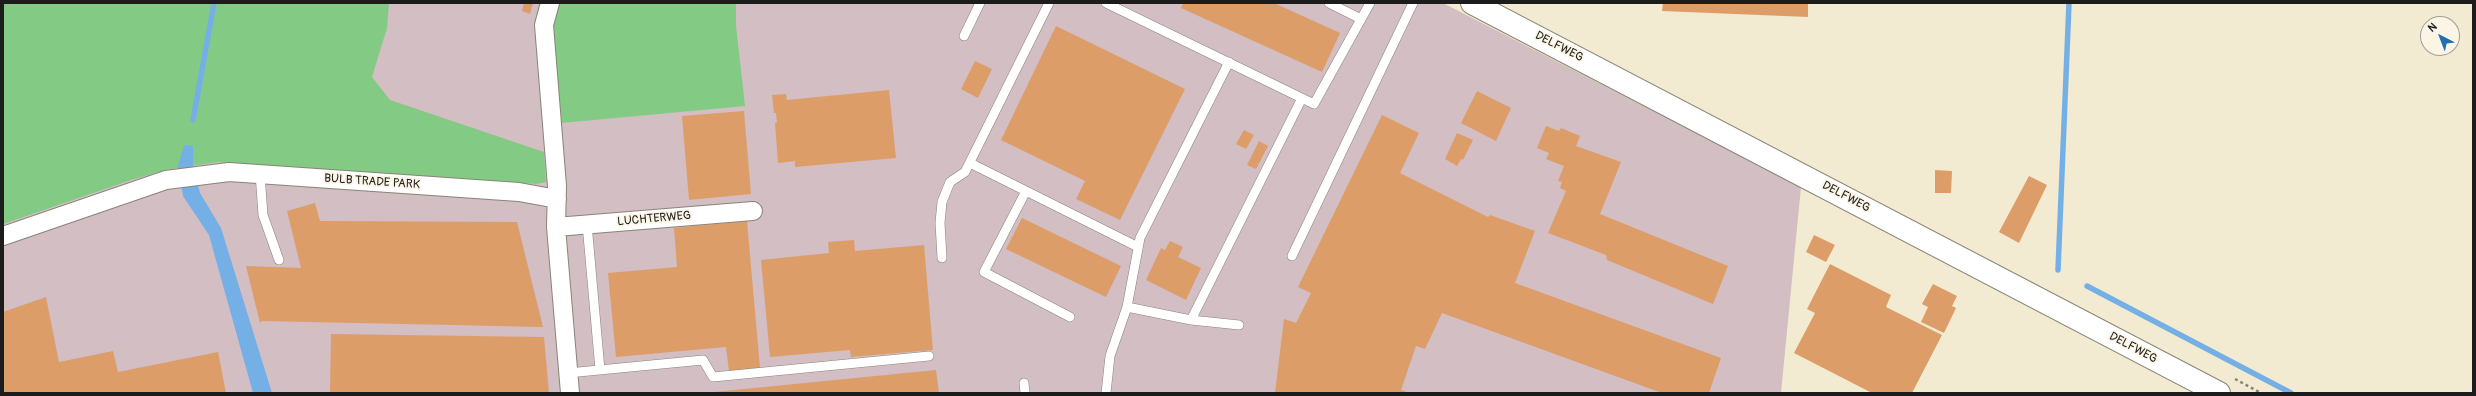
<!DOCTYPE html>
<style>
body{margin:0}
#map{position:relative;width:2476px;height:396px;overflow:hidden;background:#f3ebd1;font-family:Pangolin,sans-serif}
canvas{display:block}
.frame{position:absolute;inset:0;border:4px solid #1c1c1c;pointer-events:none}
.north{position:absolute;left:2420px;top:16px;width:40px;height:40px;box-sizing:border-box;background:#fcf5e5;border:1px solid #a29e95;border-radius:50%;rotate:318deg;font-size:11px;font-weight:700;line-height:16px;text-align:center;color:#1c1c1c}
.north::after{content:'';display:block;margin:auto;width:14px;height:18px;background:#1f6fb2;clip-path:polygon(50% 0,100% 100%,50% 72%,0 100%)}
</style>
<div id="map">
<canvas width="2476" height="396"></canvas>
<div class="frame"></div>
<div class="north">N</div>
</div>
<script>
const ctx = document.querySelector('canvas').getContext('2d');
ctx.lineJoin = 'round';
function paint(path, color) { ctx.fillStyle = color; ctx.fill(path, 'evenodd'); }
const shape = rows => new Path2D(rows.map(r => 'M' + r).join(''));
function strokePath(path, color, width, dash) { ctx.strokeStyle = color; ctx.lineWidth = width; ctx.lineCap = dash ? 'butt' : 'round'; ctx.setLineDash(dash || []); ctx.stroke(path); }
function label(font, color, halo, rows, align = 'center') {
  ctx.font = font + ' Pangolin,sans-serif'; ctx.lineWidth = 3.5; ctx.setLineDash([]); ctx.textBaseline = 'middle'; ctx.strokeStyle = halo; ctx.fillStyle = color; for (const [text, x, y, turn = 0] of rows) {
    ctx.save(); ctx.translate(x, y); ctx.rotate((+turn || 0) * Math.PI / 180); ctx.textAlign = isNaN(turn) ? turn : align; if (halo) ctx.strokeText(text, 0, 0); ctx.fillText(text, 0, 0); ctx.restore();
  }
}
const industrial = shape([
 [3,3,1443,3,1801,187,1781,393,3,393]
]);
const green = shape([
 [3,3,389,3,387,28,372,77,390,100,544,152,546,182,537,184,218,162,165,170,131,180,3,224],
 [558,3,736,3,736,26,745,106,561,123,551,32]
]);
const water = shape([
 [184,145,193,146,193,166,200,193,221,228,272,393,253,393,209,235,183,196,178,166]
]);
const stream = shape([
 [193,120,214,3],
 [2058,270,2069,3],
 [2087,286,2291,393]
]);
const building = shape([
 [524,3,533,3,530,14,522,11],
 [1183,3,1274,3,1340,33,1322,72,1181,8],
 [1663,3,1808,3,1808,17,1662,11],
 [1056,26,1185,89,1120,220,1076,199,1085,181,1001,140],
 [975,61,992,69,978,98,961,89],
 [889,90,896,158,795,167,795,161,778,163,775,123,777,123,776,113,774,113,772,95,786,94,787,100],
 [1477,91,1511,108,1496,141,1461,123],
 [744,111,751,194,689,200,682,116],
 [1382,115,1419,133,1400,173,1488,217,1490,215,1535,231,1515,283,1721,358,1709,393,1662,393,1442,313,1425,349,1416,346,1401,390,1410,393,1275,393,1284,319,1296,323,1311,293,1298,287],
 [1546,126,1559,131,1561,128,1580,136,1576,146,1621,162,1600,214,1728,266,1713,304,1607,260,1606,255,1548,233,1566,191,1560,188,1562,182,1558,181,1564,166,1546,159,1549,153,1537,148],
 [1244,130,1254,135,1246,149,1236,144],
 [1457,133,1473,140,1463,160,1461,159,1457,166,1445,159],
 [1259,141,1268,146,1256,169,1247,165],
 [1935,170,1952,171,1951,193,1935,193],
 [2029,176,2047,185,2019,243,1999,232],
 [315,203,320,221,517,222,543,327,262,321,260,323,246,266,301,268,287,211],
 [1022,218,1121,266,1106,297,1006,249],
 [747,221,760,368,729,371,726,347,616,357,608,273,677,267,674,228],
 [1814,235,1835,245,1826,262,1806,252],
 [854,240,855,251,924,245,933,350,851,357,850,350,770,357,761,260,829,253,828,242],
 [1170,241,1183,247,1178,257,1201,268,1186,300,1146,280,1161,248,1165,250],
 [1830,264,1891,295,1886,307,1942,335,1912,393,1872,393,1794,353,1815,313,1807,309],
 [1933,284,1957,296,1952,306,1956,308,1944,333,1921,322,1928,307,1922,304],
 [46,297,59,362,113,351,118,372,218,352,226,393,3,393,3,312],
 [331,334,544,337,549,393,330,393],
 [936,370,939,393,714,393,714,392]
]);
const path = shape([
 [2235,379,2261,393]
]);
const service = shape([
 [1106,3,1314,104,1370,3],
 [1329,3,1361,19],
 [964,36,980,3],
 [1229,62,1140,238,1127,307,1191,320,1302,98],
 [970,163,1138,247],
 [260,174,263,215,279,260],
 [1026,191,984,272,1070,317],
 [587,224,600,370],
 [1292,256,1413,3],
 [942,258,940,223,942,202,950,182,965,172,1049,3],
 [1191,320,1239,325],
 [568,373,703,360,713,377,929,356],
 [1024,383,1025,393],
 [1106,393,1110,356,1127,307]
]);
const minor = shape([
 [550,3,544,25,557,186,556,227,570,393],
 [556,227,753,211],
 [3,236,166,180,229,172,519,192,557,199]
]);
const secondary = shape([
 [1472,3,2219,393]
]);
const streetNames = [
 ["DELFWEG",1559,47,27],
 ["BULB TRADE PARK",372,182,4],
 ["DELFWEG",1846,197,28],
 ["LUCHTERWEG",654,219,-5],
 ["DELFWEG",2133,348,28]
];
paint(industrial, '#d2bec3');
paint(green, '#83ca85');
paint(water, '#74b0e6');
strokePath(stream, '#74b0e6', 5.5);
paint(building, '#dd9d69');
strokePath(service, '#888476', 10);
strokePath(minor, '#888476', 20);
strokePath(secondary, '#888476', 24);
strokePath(path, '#888476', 2.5, [3, 3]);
strokePath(service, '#fff', 9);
strokePath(minor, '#fff', 18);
strokePath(secondary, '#fff', 22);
label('12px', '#1c1c1c', '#fcf5e5', streetNames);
</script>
